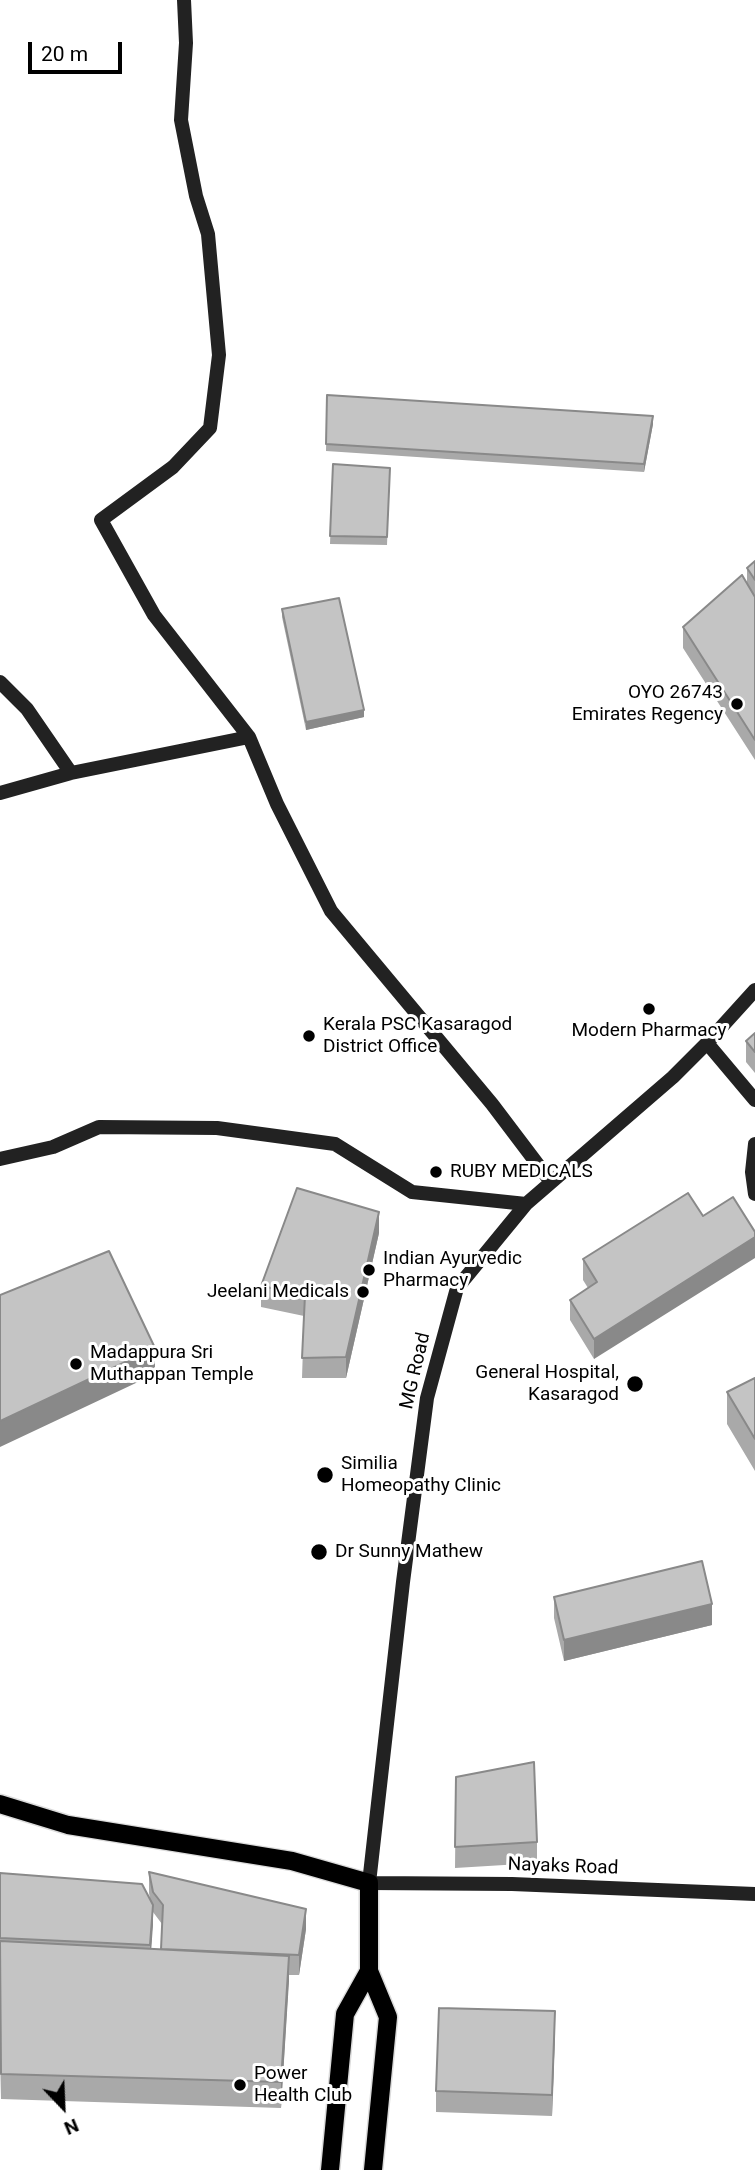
<!DOCTYPE html>
<style>
body{margin:0}
#map{position:relative;width:755px;height:2170px;overflow:hidden;background:#fff;font-family:Roboto,sans-serif}
canvas{display:block}
.north{position:absolute;left:28px;top:2072px;width:70px;height:70px;-webkit-text-stroke:5px #fff;paint-order:stroke;rotate:157deg;font-size:19px;font-weight:700;line-height:28px;text-align:center;color:#000}
.north::after{content:'';display:block;margin:auto;width:24px;height:32px;background:#000;clip-path:polygon(50% 0,100% 100%,50% 72%,0 100%)}
.scale{position:absolute;left:28px;top:42px;width:94px;height:32px;box-sizing:border-box;border:4px solid #000;border-top:0;padding-left:9px;font-size:21px;line-height:24px;white-space:nowrap;color:#000;-webkit-text-stroke:5px #fff;paint-order:stroke}
</style>
<div id="map">
<canvas width="755" height="2170"></canvas>
<div class="north">N</div>
<div class="scale">20 m</div>
</div>
<script>
const ctx = document.querySelector('canvas').getContext('2d');
ctx.lineJoin = 'round';
const shape = rows => new Path2D(rows.map(r => 'M' + r).join(''));
function strokePath(path, color, width, dash) { ctx.strokeStyle = color; ctx.lineWidth = width; ctx.lineCap = dash ? 'butt' : 'round'; ctx.setLineDash(dash || []); ctx.stroke(path); }
function paint(path, color) { ctx.fillStyle = color; ctx.fill(path, 'evenodd'); }
function label(font, color, halo, rows, align = 'center') {
  ctx.font = font + ' Roboto,sans-serif'; ctx.lineWidth = 6; ctx.setLineDash([]); ctx.textBaseline = 'middle'; ctx.strokeStyle = halo; ctx.fillStyle = color; for (const [text, x, y, turn = 0] of rows) {
    ctx.save(); ctx.translate(x, y); ctx.rotate((+turn || 0) * Math.PI / 180); ctx.textAlign = isNaN(turn) ? turn : align; if (halo) ctx.strokeText(text, 0, 0); ctx.fillText(text, 0, 0); ctx.restore();
  }
}
const secondary = shape([
 [184,0,186,43,181,120,196,196,208,234,219,355,210,428,173,467,101,520,154,615,249,737],
 [0,682,27,709,71,773],
 [0,793,71,773,249,737,277,804,331,911,492,1104,551,1182],
 [755,990,707,1043,673,1077,526,1204,457,1288,427,1398,403,1582,369,1883,512,1884,755,1894],
 [707,1043,755,1100],
 [755,1144,752,1172,755,1194],
 [0,1159,53,1147,99,1127,217,1128,335,1144,412,1192,526,1204]
]);
const primary = shape([
 [0,1804,68,1825,292,1861,369,1883,369,1971,388,2017,373,2170],
 [330,2170,345,2014,369,1971]
]);
const wall = shape([
 [327,395,653,424,644,472,326,451],
 [333,464,390,468,387,545,330,544],
 [755,561,755,760,683,648,683,627,747,584,747,568],
 [282,609,364,717,306,730,282,617],
 [746,1041,755,1052,755,1073,746,1062],
 [688,1193,594,1359,570,1320,570,1300,588,1288,583,1280,583,1259],
 [379,1233,346,1378,302,1378,304,1316,261,1307,261,1286],
 [755,1378,755,1471,727,1424,727,1392],
 [554,1597,712,1625,564,1661,554,1618],
 [456,1777,537,1842,537,1863,455,1868],
 [149,1872,306,1929,299,1975,289,1975,281,2108,1,2099,0,2054,0,1873,150,1899,149,1893],
 [153,1912,162,1924,161,1950,151,1949],
 [555,2032,552,2116,436,2112,436,2091]
]);
const shadedWall = shape([
 [653,416,653,424,644,472,644,464],
 [364,710,364,717,306,730,306,722],
 [379,1212,379,1233,346,1378,346,1357],
 [755,1237,755,1258,594,1359,594,1339],
 [155,1348,155,1374,0,1447,0,1421],
 [712,1604,712,1625,564,1661,564,1640],
 [153,1905,153,1925,150,1966,150,1945],
 [306,1909,306,1929,299,1975,299,1955],
 [289,1956,289,1981,281,2108,281,2082],
 [555,2011,555,2032,552,2116,552,2095]
]);
const building = shape([
 [327,395,653,416,644,464,326,444,327,395],
 [333,464,390,468,387,537,330,536,333,464],
 [755,561,755,580,747,568,755,561],
 [742,575,755,597,755,740,683,627,742,575],
 [339,598,364,710,306,722,282,609,339,598],
 [755,1033,755,1052,746,1041,755,1033],
 [297,1188,379,1212,346,1357,302,1358,305,1295,261,1286,297,1188],
 [688,1193,703,1216,733,1197,755,1232,755,1237,594,1339,570,1300,597,1282,583,1259,688,1193],
 [109,1251,155,1348,0,1421,0,1295,109,1251],
 [755,1378,755,1439,727,1392,755,1378],
 [702,1561,712,1604,564,1640,554,1597,702,1561],
 [534,1762,537,1842,455,1847,456,1777,534,1762],
 [149,1872,306,1909,299,1955,161,1949,163,1905,153,1892,149,1872],
 [0,1873,142,1884,153,1905,150,1945,0,1938,0,1873],
 [0,1941,289,1956,281,2082,1,2074,0,1941],
 [439,2008,555,2011,552,2095,436,2091,439,2008]
]);
const markers = [
 [737,704,7,"#000"],
 [649,1009,7,"#000"],
 [309,1036,7,"#000"],
 [436,1172,7,"#000"],
 [369,1270,7,"#000"],
 [363,1292,7,"#000"],
 [76,1364,7,"#000"],
 [635,1384,9,"#000"],
 [325,1475,9,"#000"],
 [319,1552,9,"#000"],
 [240,2085,7,"#000"]
];
const poiNames = [
 ["OYO 26743",723,693,"right"],
 ["Emirates Regency",723,715,"right"],
 ["Kerala PSC Kasaragod",323,1025],
 ["District Office",323,1047],
 ["Modern Pharmacy",649,1031,"center"],
 ["RUBY MEDICALS",450,1172],
 ["Indian Ayurvedic",383,1259],
 ["Pharmacy",383,1281],
 ["Jeelani Medicals",349,1292,"right"],
 ["Madappura Sri",90,1353],
 ["Muthappan Temple",90,1375],
 ["General Hospital,",619,1373,"right"],
 ["Kasaragod",619,1395,"right"],
 ["Similia",341,1464],
 ["Homeopathy Clinic",341,1486],
 ["Dr Sunny Mathew",335,1552],
 ["Power",254,2074],
 ["Health Club",254,2096]
];
const streetNames = [
 ["MG Road",416,1371,-77],
 ["Nayaks Road",563,1867,2]
];
strokePath(primary, '#dbdbdb', 21);
strokePath(secondary, '#222', 14);
strokePath(primary, '#000', 18);
paint(wall, '#a9a9a9');
paint(shadedWall, '#898989');
paint(building, '#c4c4c4');
strokePath(building, '#898989', 2);
for (const [x, y, r, color] of markers) { const dot = new Path2D(); dot.arc(x, y, r, 0, 2 * Math.PI); ctx.fillStyle = color; ctx.fill(dot); strokePath(dot, '#fff', 2.5); }
label('19px', '#000', '#fff', poiNames, 'left');
label('19px', '#000', '#fff', streetNames);
</script>
